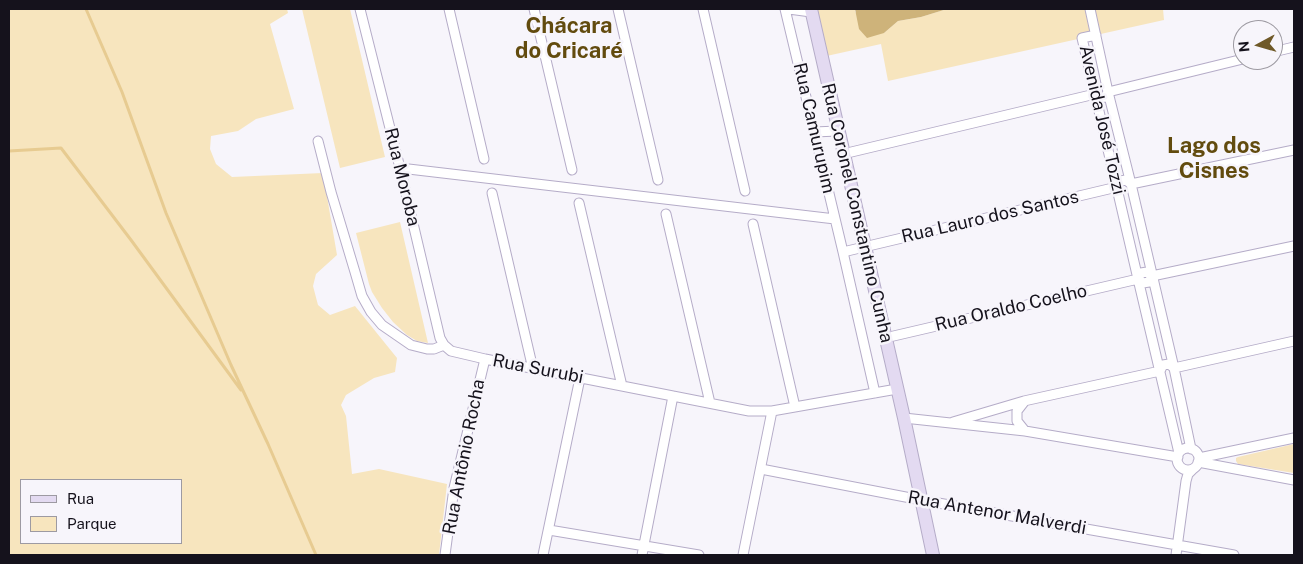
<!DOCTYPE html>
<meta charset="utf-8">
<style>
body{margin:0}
#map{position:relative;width:1303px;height:564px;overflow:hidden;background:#f7f5fb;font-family:"Public Sans",sans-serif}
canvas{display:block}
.frame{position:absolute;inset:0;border:10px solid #15121c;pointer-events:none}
.legend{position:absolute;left:20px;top:479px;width:162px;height:65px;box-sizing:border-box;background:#f7f5fb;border:1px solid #9d9aa2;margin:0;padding:6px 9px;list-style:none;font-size:15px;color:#15121c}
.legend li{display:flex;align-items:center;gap:10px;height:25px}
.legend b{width:25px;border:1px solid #9d9aa2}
.north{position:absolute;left:1233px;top:20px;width:50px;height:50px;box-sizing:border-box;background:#f7f5fb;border:1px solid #9d9aa2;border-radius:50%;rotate:264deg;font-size:14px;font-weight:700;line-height:20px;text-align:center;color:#15121c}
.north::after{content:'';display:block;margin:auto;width:18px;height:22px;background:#6f5928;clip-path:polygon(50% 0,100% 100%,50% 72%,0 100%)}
</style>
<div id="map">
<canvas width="1303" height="564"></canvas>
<div class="frame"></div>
<ul class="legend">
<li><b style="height:6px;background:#e3daf1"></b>Rua</li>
<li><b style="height:14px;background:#f7e5be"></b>Parque</li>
</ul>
<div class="north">N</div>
</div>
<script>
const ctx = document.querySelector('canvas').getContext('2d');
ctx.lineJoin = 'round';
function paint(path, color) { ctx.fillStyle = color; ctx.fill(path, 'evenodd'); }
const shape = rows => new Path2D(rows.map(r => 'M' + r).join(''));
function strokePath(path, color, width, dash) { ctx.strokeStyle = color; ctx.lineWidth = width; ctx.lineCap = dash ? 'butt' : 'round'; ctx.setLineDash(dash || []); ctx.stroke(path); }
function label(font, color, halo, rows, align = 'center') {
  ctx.font = font + ' "Public Sans",sans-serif'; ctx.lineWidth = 5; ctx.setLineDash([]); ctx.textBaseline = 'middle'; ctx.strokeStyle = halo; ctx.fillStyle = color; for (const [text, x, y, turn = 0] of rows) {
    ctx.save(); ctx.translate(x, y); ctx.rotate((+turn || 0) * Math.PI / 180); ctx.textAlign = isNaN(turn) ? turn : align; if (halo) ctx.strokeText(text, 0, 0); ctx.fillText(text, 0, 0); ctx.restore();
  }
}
const green = shape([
 [9,9,287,9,288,13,270,24,294,109,256,119,238,131,211,136,210,149,216,164,232,177,323,173,337,255,316,274,313,286,318,305,330,315,355,306,397,358,395,372,374,378,346,395,341,405,346,416,352,474,379,469,447,484,439,555,9,555],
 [21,480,181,480,181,543,21,543],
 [302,9,350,9,385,157,340,168],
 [814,9,855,9,855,12,884,33,898,21,921,17,947,9,1163,9,1164,20,888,81,881,44,822,57],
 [400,222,428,343,417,341,407,335,393,322,382,308,372,292,369,284,356,233],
 [1294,444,1294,473,1238,464,1236,461,1236,458,1238,457]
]);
const forest = shape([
 [855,9,947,9,921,17,898,21,884,33,867,38,859,29]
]);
const stream = shape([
 [86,9,122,92,166,213,231,365,268,444,316,555],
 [9,151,61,148,131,240,241,390]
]);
const street = shape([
 [360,9,400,168,440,338,444,345,451,351,485,359,749,411,772,411,897,389],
 [449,9,484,159],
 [534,9,572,170],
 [618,9,658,180],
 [703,9,745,191],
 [785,9,843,252,875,393],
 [789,9,811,12],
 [1090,9,1108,92,1131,184,1174,368,1191,449],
 [1096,35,1082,38,1138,279,1179,453],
 [1273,52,1294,47],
 [814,132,838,131],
 [318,141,331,192,355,272,362,296,371,312,382,325,411,345,427,349,434,349,444,345],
 [843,154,1095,94,1100,98,1105,97,1108,92,1243,59],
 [400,168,835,219],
 [492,193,533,369],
 [579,203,622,386],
 [666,214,710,403],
 [753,224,795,407],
 [843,252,1117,187,1120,181,1126,180,1131,184,1294,150],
 [1138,279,1143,283,1149,282,1152,276,1294,246],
 [885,338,1138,279,1141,273,1147,272,1152,276],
 [1024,402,1017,411,1017,421,1025,431],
 [904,418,1025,431,1178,457],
 [953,422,1024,401,1160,371,1163,365,1169,364,1174,368,1294,341],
 '1177 459a11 11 0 1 1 22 0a11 11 0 1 1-22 0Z',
 [1199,458,1294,438],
 [1198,462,1294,480],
 [761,469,921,500,1234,555],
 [549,530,699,555],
 [445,555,454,488,485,359],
 [543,555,580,378],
 [642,555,673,396],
 [743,555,772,411],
 [1176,555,1186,481,1188,474,1193,469]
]);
const secondary = shape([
 [811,9,904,418,933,555]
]);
const streetNames = [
 ["Avenida José Tozzi",1102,120,77],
 ["Rua Camurupim",814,128,77],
 ["Rua Moroba",402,177,76],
 ["Rua Coronel Constantino Cunha",857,213,77],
 ["Rua Lauro dos Santos",990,217,-13],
 ["Rua Oraldo Coelho",1011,308,-13],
 ["Rua Surubi",538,369,11],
 ["Rua Antônio Rocha",464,457,-79],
 ["Rua Antenor Malverdi",997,513,10]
];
const districtNames = [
 ["Chácara",569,26],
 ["do Cricaré",569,51],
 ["Lago dos",1214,146],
 ["Cisnes",1214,171]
];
paint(green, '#f7e5be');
paint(forest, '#ceb37a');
strokePath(stream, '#e7cb91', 3);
strokePath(street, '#b5acc8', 11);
strokePath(secondary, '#b5acc8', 14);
strokePath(street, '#fff', 9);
strokePath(secondary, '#e3daf1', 12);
label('18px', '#15121c', '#f7f5fb', streetNames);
label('bold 22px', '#624b0e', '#f7f5fb', districtNames);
</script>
